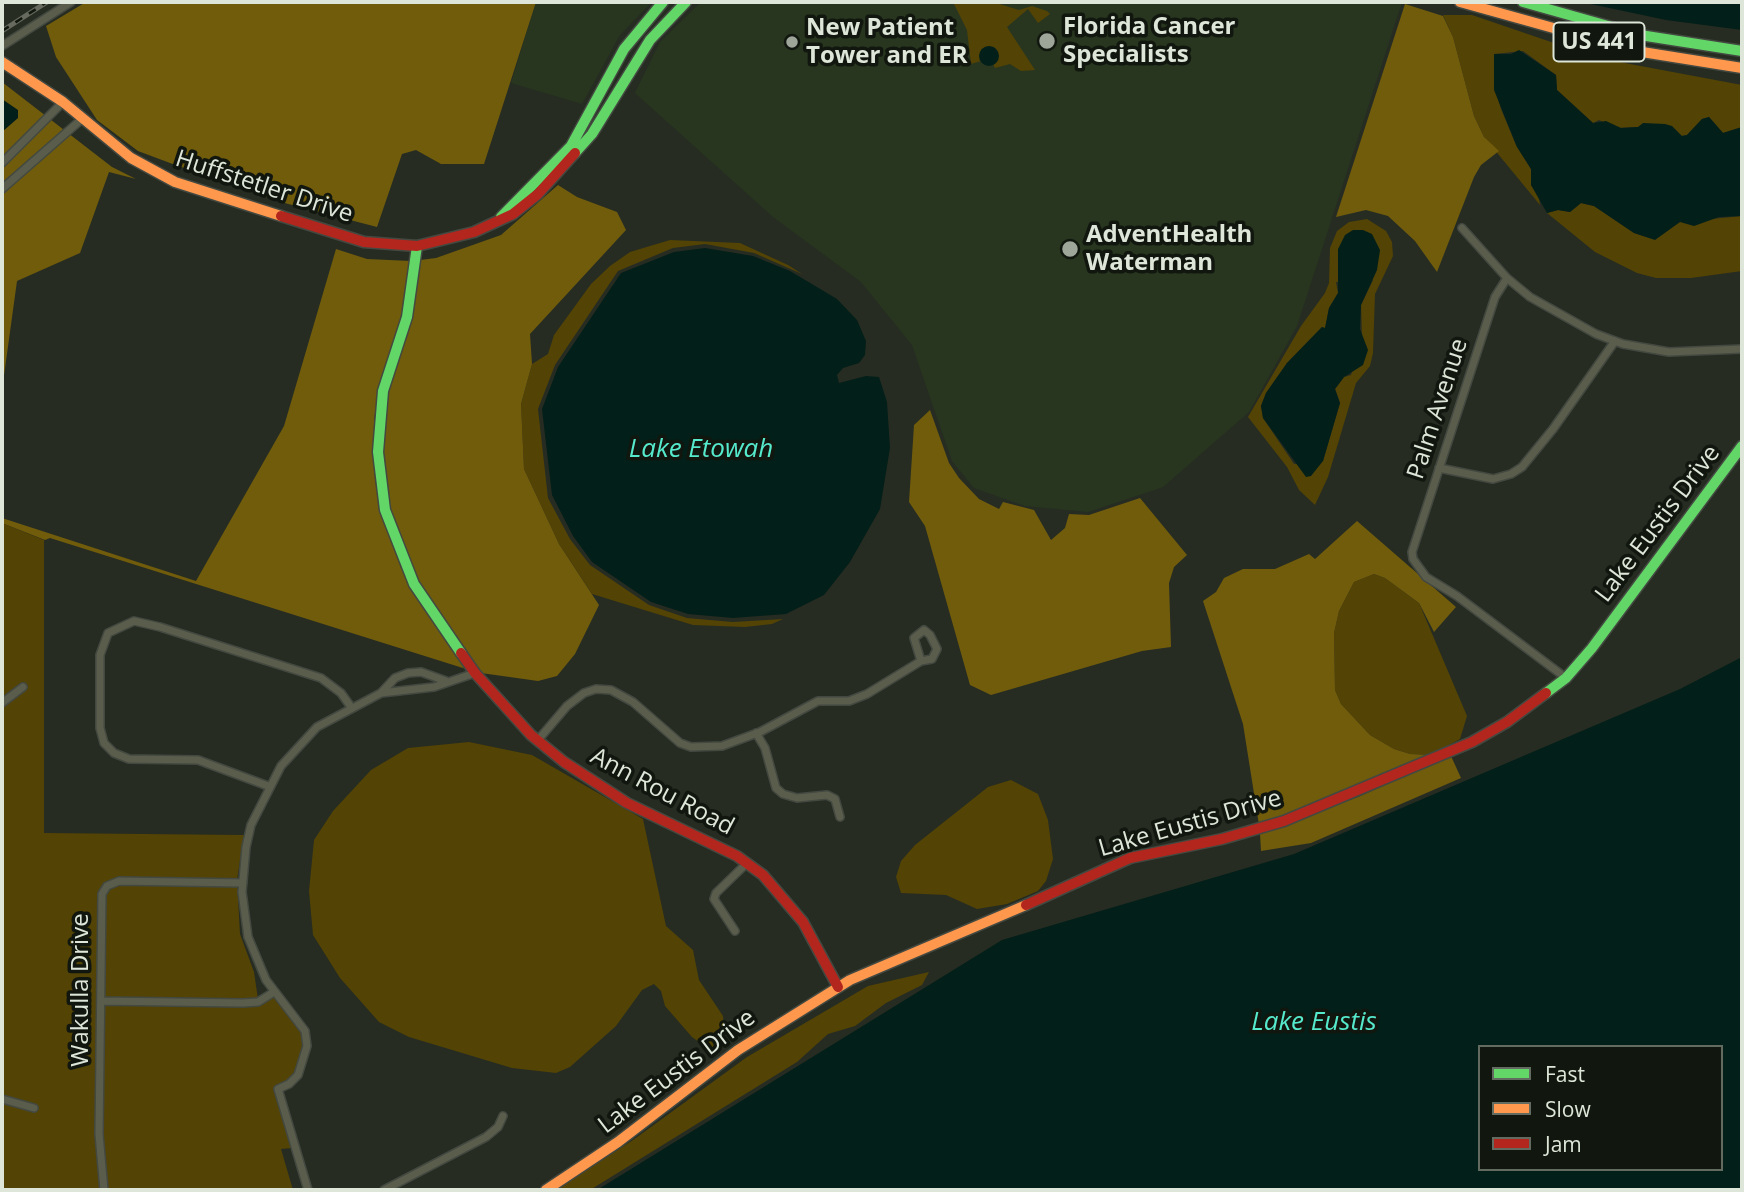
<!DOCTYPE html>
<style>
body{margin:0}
#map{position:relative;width:1744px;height:1192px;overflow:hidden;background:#262c22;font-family:"Open Sans",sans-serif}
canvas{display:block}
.frame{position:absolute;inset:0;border:4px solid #dee6d9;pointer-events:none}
.legend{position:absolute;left:1478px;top:1045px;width:245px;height:126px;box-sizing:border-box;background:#11170e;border:2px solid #636a5f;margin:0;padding:9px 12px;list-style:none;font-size:21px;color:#dee6d9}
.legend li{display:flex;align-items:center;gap:14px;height:35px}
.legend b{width:35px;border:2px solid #636a5f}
</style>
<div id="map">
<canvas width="1744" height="1192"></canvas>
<div class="frame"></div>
<ul class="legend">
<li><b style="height:9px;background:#63d668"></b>Fast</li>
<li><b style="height:9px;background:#ff974d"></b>Slow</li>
<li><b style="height:9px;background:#b3261e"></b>Jam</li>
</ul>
</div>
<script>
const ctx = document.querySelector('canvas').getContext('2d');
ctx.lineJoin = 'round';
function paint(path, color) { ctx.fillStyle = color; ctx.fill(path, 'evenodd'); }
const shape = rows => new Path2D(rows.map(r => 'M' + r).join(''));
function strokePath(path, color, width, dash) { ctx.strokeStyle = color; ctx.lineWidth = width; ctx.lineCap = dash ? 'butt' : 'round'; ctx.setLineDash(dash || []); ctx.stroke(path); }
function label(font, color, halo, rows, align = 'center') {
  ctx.font = font + ' "Open Sans",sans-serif'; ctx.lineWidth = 7; ctx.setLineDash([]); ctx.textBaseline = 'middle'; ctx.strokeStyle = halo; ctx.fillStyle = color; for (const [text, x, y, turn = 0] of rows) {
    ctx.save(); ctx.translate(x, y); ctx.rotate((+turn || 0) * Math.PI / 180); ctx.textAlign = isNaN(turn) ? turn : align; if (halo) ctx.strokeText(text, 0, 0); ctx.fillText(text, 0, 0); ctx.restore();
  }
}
const built = shape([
 [536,2,652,2,620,35,582,104,511,83],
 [701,2,1402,2,1297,326,1249,412,1163,487,1088,512,1025,506,974,488,952,461,912,345,861,282,773,217,635,93,660,42]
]);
const green = shape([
 [953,2,993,2,1019,10,1032,6,1047,11,1050,14,1038,23,1028,9,1007,27,1035,70,1021,71,1010,64,995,68,993,64,998,52,994,47,981,49,981,61,971,64,967,30],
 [1443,15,1472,15,1598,58,1742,85,1742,127,1723,133,1709,117,1702,119,1687,135,1681,136,1638,127,1616,128,1599,120,1593,123,1557,90,1556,75,1523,51,1494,54,1494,85,1501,109,1516,145,1531,169,1531,185,1538,193,1540,205,1484,137,1474,116,1453,37],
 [1581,203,1594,206,1634,233,1650,238,1680,222,1742,216,1742,271,1691,278,1656,278,1637,273,1595,252,1547,213,1558,210,1570,212],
 [1367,219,1386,231,1392,242,1393,256,1375,294,1373,353,1370,366,1356,383,1328,477,1315,505,1299,490,1287,467,1248,417,1301,326,1325,293,1329,283,1330,248,1337,231,1349,222],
 [1373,280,1361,305,1362,338,1351,375,1344,377,1335,389,1340,403,1323,461,1294,464,1263,418,1261,406,1266,393,1287,363,1322,327,1325,329,1329,308,1338,293,1336,282],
 [670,240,740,243,788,265,802,274,754,253,705,244,673,248,618,271,555,365,538,409,548,498,570,539,590,565,649,605,687,618,733,622,783,619,772,624,745,627,693,625,592,594,559,544,524,469,521,404,532,364,548,354,554,335,591,284,610,266,630,252],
 [2,523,44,540,44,833,244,835,237,880,240,934,254,972,258,999,281,993,309,1042,304,1068,279,1091,292,1148,281,1149,293,1190,2,1190],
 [1374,574,1385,578,1419,603,1467,716,1460,739,1431,755,1410,754,1394,749,1370,735,1341,704,1335,690,1334,633,1339,611,1354,582],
 [469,742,532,755,643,819,666,926,693,950,699,980,723,1016,725,1044,719,1051,710,1050,692,1037,665,1006,661,991,654,984,642,990,616,1026,570,1067,556,1073,512,1068,409,1037,379,1022,340,978,313,935,309,891,314,840,333,811,371,770,408,748],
 [1011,780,1038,794,1048,820,1053,859,1046,881,1038,891,1007,904,977,909,946,895,901,893,896,877,901,861,915,845,988,787],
 [929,972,922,985,886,1003,855,1026,828,1034,797,1062,590,1190,556,1190,633,1140,747,1057,868,986]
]);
const forest = shape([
 [86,2,536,2,484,164,441,164,416,150,402,154,377,227,277,201,170,163,138,151,97,120,56,57,46,26],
 [1405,4,1443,16,1453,37,1474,116,1484,137,1499,151,1481,165,1474,177,1437,272,1415,241,1388,216,1366,210,1336,217],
 [2,82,112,167,136,179,109,172,80,253,17,281,2,390],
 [558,185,577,197,617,212,626,230,530,334,532,364,521,404,524,469,559,544,599,605,575,654,557,676,538,681,481,673,444,624,418,582,389,509,382,451,387,392,411,318,420,260,436,258,501,235],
 [336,249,367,259,411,261,403,316,379,391,374,419,375,480,381,512,401,568,438,629,466,669,50,538,45,540,2,523,2,518,196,581,284,426],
 [930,410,949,463,959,478,979,499,999,509,1003,502,1034,510,1051,540,1065,528,1069,514,1089,515,1140,498,1187,555,1174,567,1169,583,1171,647,1142,651,991,695,970,685,925,526,909,502,914,425],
 [1357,521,1456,607,1434,632,1419,603,1385,578,1374,574,1354,582,1339,611,1334,633,1335,690,1341,704,1370,735,1394,749,1410,754,1431,755,1259,825,1243,724,1203,601,1216,592,1224,578,1243,569,1275,569,1309,554,1315,559],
 [1451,756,1461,778,1311,843,1261,851,1260,834,1358,797]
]);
const water = shape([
 [1581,2,1742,2,1742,30,1666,20],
 '979 56a10 10 0 1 1 20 0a10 10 0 1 1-20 0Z',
 [1519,50,1556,75,1557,90,1593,123,1606,121,1621,128,1638,127,1643,123,1665,124,1672,126,1682,136,1687,135,1702,119,1709,117,1723,133,1742,127,1742,216,1719,217,1694,226,1680,222,1655,240,1634,233,1594,206,1581,203,1570,212,1558,210,1547,213,1531,185,1531,169,1517,147,1494,90,1494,54,1511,54],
 [2,99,18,110,18,118,2,132],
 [1353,230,1363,230,1372,234,1380,250,1377,270,1361,305,1360,329,1368,350,1363,365,1344,377,1335,389,1340,403,1323,461,1311,476,1306,477,1263,418,1261,406,1266,393,1287,363,1322,327,1325,328,1329,308,1338,293,1338,249,1345,235],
 [705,248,753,256,790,271,837,299,857,320,866,341,865,355,859,363,843,368,837,375,839,383,866,376,879,377,887,402,890,448,880,509,850,562,824,595,786,614,733,618,688,614,651,602,592,562,573,536,552,495,542,409,558,367,621,273,674,252],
 [1742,657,1742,1190,597,1190,1002,940,1294,854,1680,689],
 [1480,1047,1721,1047,1721,1169,1480,1169]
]);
const street = shape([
 [2,46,71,2],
 [2,163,63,102],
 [2,189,83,118],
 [1462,228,1507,278,1530,297,1596,334,1623,344,1669,352,1742,349],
 [1507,278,1495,297,1412,552,1413,559,1426,577,1457,596,1566,678],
 [1439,468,1493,479,1511,474,1522,467,1553,429,1615,341],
 [381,693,395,678,408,673,421,672,446,681],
 [2,703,23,687],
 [756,733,765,748,776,788,783,794,797,798,827,795,835,799,840,817],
 [538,740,567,706,584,693,596,689,611,690,633,702,680,743,691,747,722,746,760,732,818,701,849,701,867,694,921,661,932,659,937,649,930,635,924,630,914,638,921,661],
 [268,786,198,760,129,759,114,753,104,743,100,728,100,655,108,633,134,621,160,627,321,678,341,693,351,707],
 [735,931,714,899,716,893,747,863],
 [101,1001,243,1003,258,1002,274,992],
 [2,1099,34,1108],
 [104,1190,99,1134,102,894,107,886,119,881,243,883],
 [308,1190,278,1089,289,1084,298,1075,307,1046,305,1031,266,980,248,937,242,892,246,847,251,825,281,766,317,727,381,693,434,687,475,673],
 [384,1190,486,1137,498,1127,503,1116]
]);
const fast = shape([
 [1523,2,1640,35,1742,51],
 [575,153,592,134,650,40,686,2],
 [501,217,571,146,624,49,663,2],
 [417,246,407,317,383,391,378,452,385,510,414,584,461,653],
 [1546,693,1566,678,1592,648,1742,446]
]);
const slow = shape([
 [1460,2,1636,51,1742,68],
 [2,62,63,102,131,158,175,182,281,216],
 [546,1190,618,1142,738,1050,850,980,1026,905]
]);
const jam = shape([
 [281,216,364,242,417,246,474,232,513,214,538,194,575,153],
 [461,653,475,673,531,735,564,762,627,803,737,856,763,875,803,922,838,987],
 [1026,905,1130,858,1222,839,1284,821,1472,742,1507,722,1546,693]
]);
const rail = shape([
 [2,31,47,2]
]);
const markers = [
 [1047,41,9,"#9ea599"],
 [792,42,7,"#9ea599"],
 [1070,249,9,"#9ea599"]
];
const shields = [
 [1599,42,91]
];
const shieldNames = [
 ["US 441",1599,42]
];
const poiNames = [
 ["Florida Cancer",1063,27],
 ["Specialists",1063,55],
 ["New Patient",806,28],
 ["Tower and ER",806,56],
 ["AdventHealth",1086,235],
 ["Waterman",1086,263]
];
const streetNames = [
 ["Huffstetler Drive",264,187,18],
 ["Palm Avenue",1438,409,-72],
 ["Lake Eustis Drive",1658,524,-53],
 ["Ann Rou Road",662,792,28],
 ["Lake Eustis Drive",1190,824,-16],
 ["Wakulla Drive",81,990,-90],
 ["Lake Eustis Drive",677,1072,-37]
];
const waterNames = [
 ["Lake Etowah",701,450],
 ["Lake Eustis",1314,1023]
];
paint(built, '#28361f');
paint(green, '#534305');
paint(forest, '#715c0c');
paint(water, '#031f19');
strokePath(street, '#434940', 10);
strokePath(fast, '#434940', 13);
strokePath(slow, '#434940', 13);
strokePath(jam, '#434940', 13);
strokePath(street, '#5b5d4c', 7);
strokePath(fast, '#63d668', 10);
strokePath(slow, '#ff974d', 10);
strokePath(jam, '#b3261e', 10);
strokePath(rail, '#676a5e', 5);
strokePath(rail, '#11170e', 2.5, [8]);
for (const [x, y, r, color] of markers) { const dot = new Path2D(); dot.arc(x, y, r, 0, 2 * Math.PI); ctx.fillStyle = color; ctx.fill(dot); strokePath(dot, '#11170e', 2.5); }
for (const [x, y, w] of shields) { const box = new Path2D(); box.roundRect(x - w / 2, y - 19.5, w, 39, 5); ctx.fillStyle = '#11170e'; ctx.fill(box); strokePath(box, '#dee6d9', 2); }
label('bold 23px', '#dee6d9', null, shieldNames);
label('bold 24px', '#dee6d9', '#11170e', poiNames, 'left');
label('24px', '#dee6d9', '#11170e', streetNames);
label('italic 26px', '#56eacd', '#11170e', waterNames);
</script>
